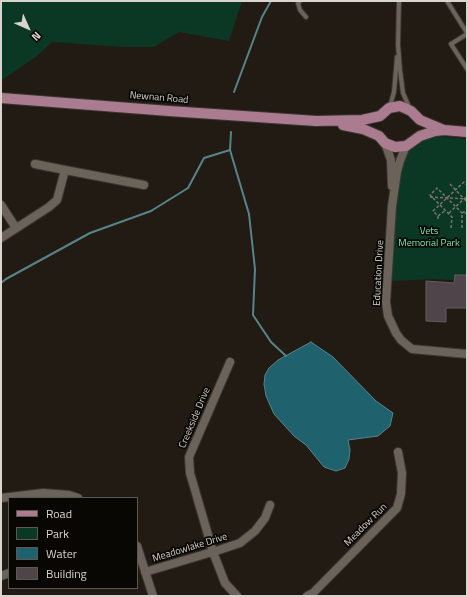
<!DOCTYPE html>
<style>
body{margin:0}
#map{position:relative;width:468px;height:597px;overflow:hidden;background:#221b14;font-family:"Titillium Web",sans-serif}
canvas{display:block}
.frame{position:absolute;inset:0;border:2px solid #d8d4ce;pointer-events:none}
.legend{position:absolute;left:8px;top:497px;width:130px;height:92px;box-sizing:border-box;background:#090704;border:1px solid #5c5955;margin:0;padding:5px 7px;list-style:none;font-size:12px;color:#d8d4ce}
.legend li{display:flex;align-items:center;gap:8px;height:20px}
.legend b{width:20px;border:1px solid #5c5955}
.north{position:absolute;left:8px;top:8px;width:40px;height:40px;-webkit-text-stroke:3px #090704;paint-order:stroke;rotate:135deg;font-size:11px;font-weight:700;line-height:16px;text-align:center;color:#d8d4ce}
.north::after{content:'';display:block;margin:auto;width:14px;height:18px;background:#d8d4ce;clip-path:polygon(50% 0,100% 100%,50% 72%,0 100%)}
</style>
<div id="map">
<canvas width="468" height="597"></canvas>
<div class="frame"></div>
<ul class="legend">
<li><b style="height:5px;background:#ab7c90"></b>Road</li>
<li><b style="height:11px;background:#0b3824"></b>Park</li>
<li><b style="height:11px;background:#20616e"></b>Water</li>
<li><b style="height:11px;background:#4f4449"></b>Building</li>
</ul>
<div class="north">N</div>
</div>
<script>
const ctx = document.querySelector('canvas').getContext('2d');
ctx.lineJoin = 'round';
function paint(path, color) { ctx.fillStyle = color; ctx.fill(path, 'evenodd'); }
const shape = rows => new Path2D(rows.map(r => 'M' + r).join(''));
function strokePath(path, color, width, dash) { ctx.strokeStyle = color; ctx.lineWidth = width; ctx.lineCap = dash ? 'butt' : 'round'; ctx.setLineDash(dash || []); ctx.stroke(path); }
function label(font, color, halo, rows, align = 'center') {
  ctx.font = font + ' "Titillium Web",sans-serif'; ctx.lineWidth = 3.5; ctx.setLineDash([]); ctx.textBaseline = 'middle'; ctx.strokeStyle = halo; ctx.fillStyle = color; for (const [text, x, y, turn = 0] of rows) {
    ctx.save(); ctx.translate(x, y); ctx.rotate((+turn || 0) * Math.PI / 180); ctx.textAlign = isNaN(turn) ? turn : align; if (halo) ctx.strokeText(text, 0, 0); ctx.fillText(text, 0, 0); ctx.restore();
  }
}
const green = shape([
 [1,1,242,1,229,41,179,32,154,47,125,47,52,42,37,56,2,80,1,80],
 [431,136,467,139,467,281,432,279,393,281,387,275,388,271,401,171,408,149,416,142]
]);
const water = shape([
 [311,342,333,357,376,401,393,413,390,426,378,436,348,440,350,450,349,459,345,468,336,471,324,467,306,445,294,436,274,414,266,396,264,384,265,375,269,368,278,360,311,342]
]);
const stream = shape([
 [234,92,262,17,271,1],
 [231,132,230,150,249,214,255,269,253,315,271,342,286,356],
 [1,283,6,279,90,233,151,211,188,188,204,158,230,150]
]);
const building = shape([
 [455,275,467,275,467,308,446,308,446,322,426,321,426,281,454,283,455,275]
]);
const path = shape([
 [450,184,467,202],
 [430,197,467,199],
 [449,213,467,196],
 [462,213,467,210],
 [438,216,446,210],
 [438,219,438,216,433,211,464,182,467,185],
 [451,228,452,217,430,195,437,188,462,213,467,213],
 [462,228,462,213]
]);
const service = shape([
 [300,1,298,3,300,10,306,17],
 [399,1,398,45,400,70,403,93,410,109],
 [447,1,467,33],
 [467,34,451,44,467,69],
 [390,106,394,92,397,57]
]);
const minor = shape([
 [385,143,391,160,392,186],
 [406,146,400,161,397,172,392,206,386,302,388,316,396,333,401,340,412,349,467,354],
 [35,164,65,170],
 [1,205,16,228],
 [1,238,49,207,57,200,65,170,144,185],
 [230,362,189,457,190,473,213,552,225,583,237,596],
 [1,498,43,493,69,495,78,498],
 [137,546,153,596],
 [145,572,219,550,240,543,255,531,265,518,270,505],
 [1,576,9,573],
 [307,596,313,593,397,508,401,494,402,473,398,452]
]);
const primary = shape([
 [1,98,169,111,316,121,362,120,380,116,389,108,400,106,411,111,420,120,444,130],
 [343,125,363,129,379,136,385,143,395,147,406,146,420,136,435,131,444,130,467,132]
]);
const streetNames = [
 ["Newnan Road",159,98,5],
 ["Education Drive",379,273,-87],
 ["Creekside Drive",195,418,-67],
 ["Meadow Run",366,525,-45],
 ["Meadowlake Drive",190,548,-17]
];
const parkNames = [
 ["Vets",429,232],
 ["Memorial Park",429,244]
];
paint(green, '#0b3824');
paint(water, '#20616e');
strokePath(water, '#57848b', 1);
strokePath(stream, '#57848b', 2);
paint(building, '#4f4449');
strokePath(building, '#675b61', 1);
strokePath(service, '#3c3733', 6);
strokePath(minor, '#3c3733', 10);
strokePath(primary, '#3c3733', 12);
strokePath(path, '#79746d', 1.5, [3, 2]);
strokePath(service, '#6b635a', 4);
strokePath(minor, '#6b635a', 8);
strokePath(primary, '#ab7c90', 10);
label('10px', '#d8d4ce', '#090704', streetNames);
label('10px', '#76f0b1', '#090704', parkNames);
</script>
